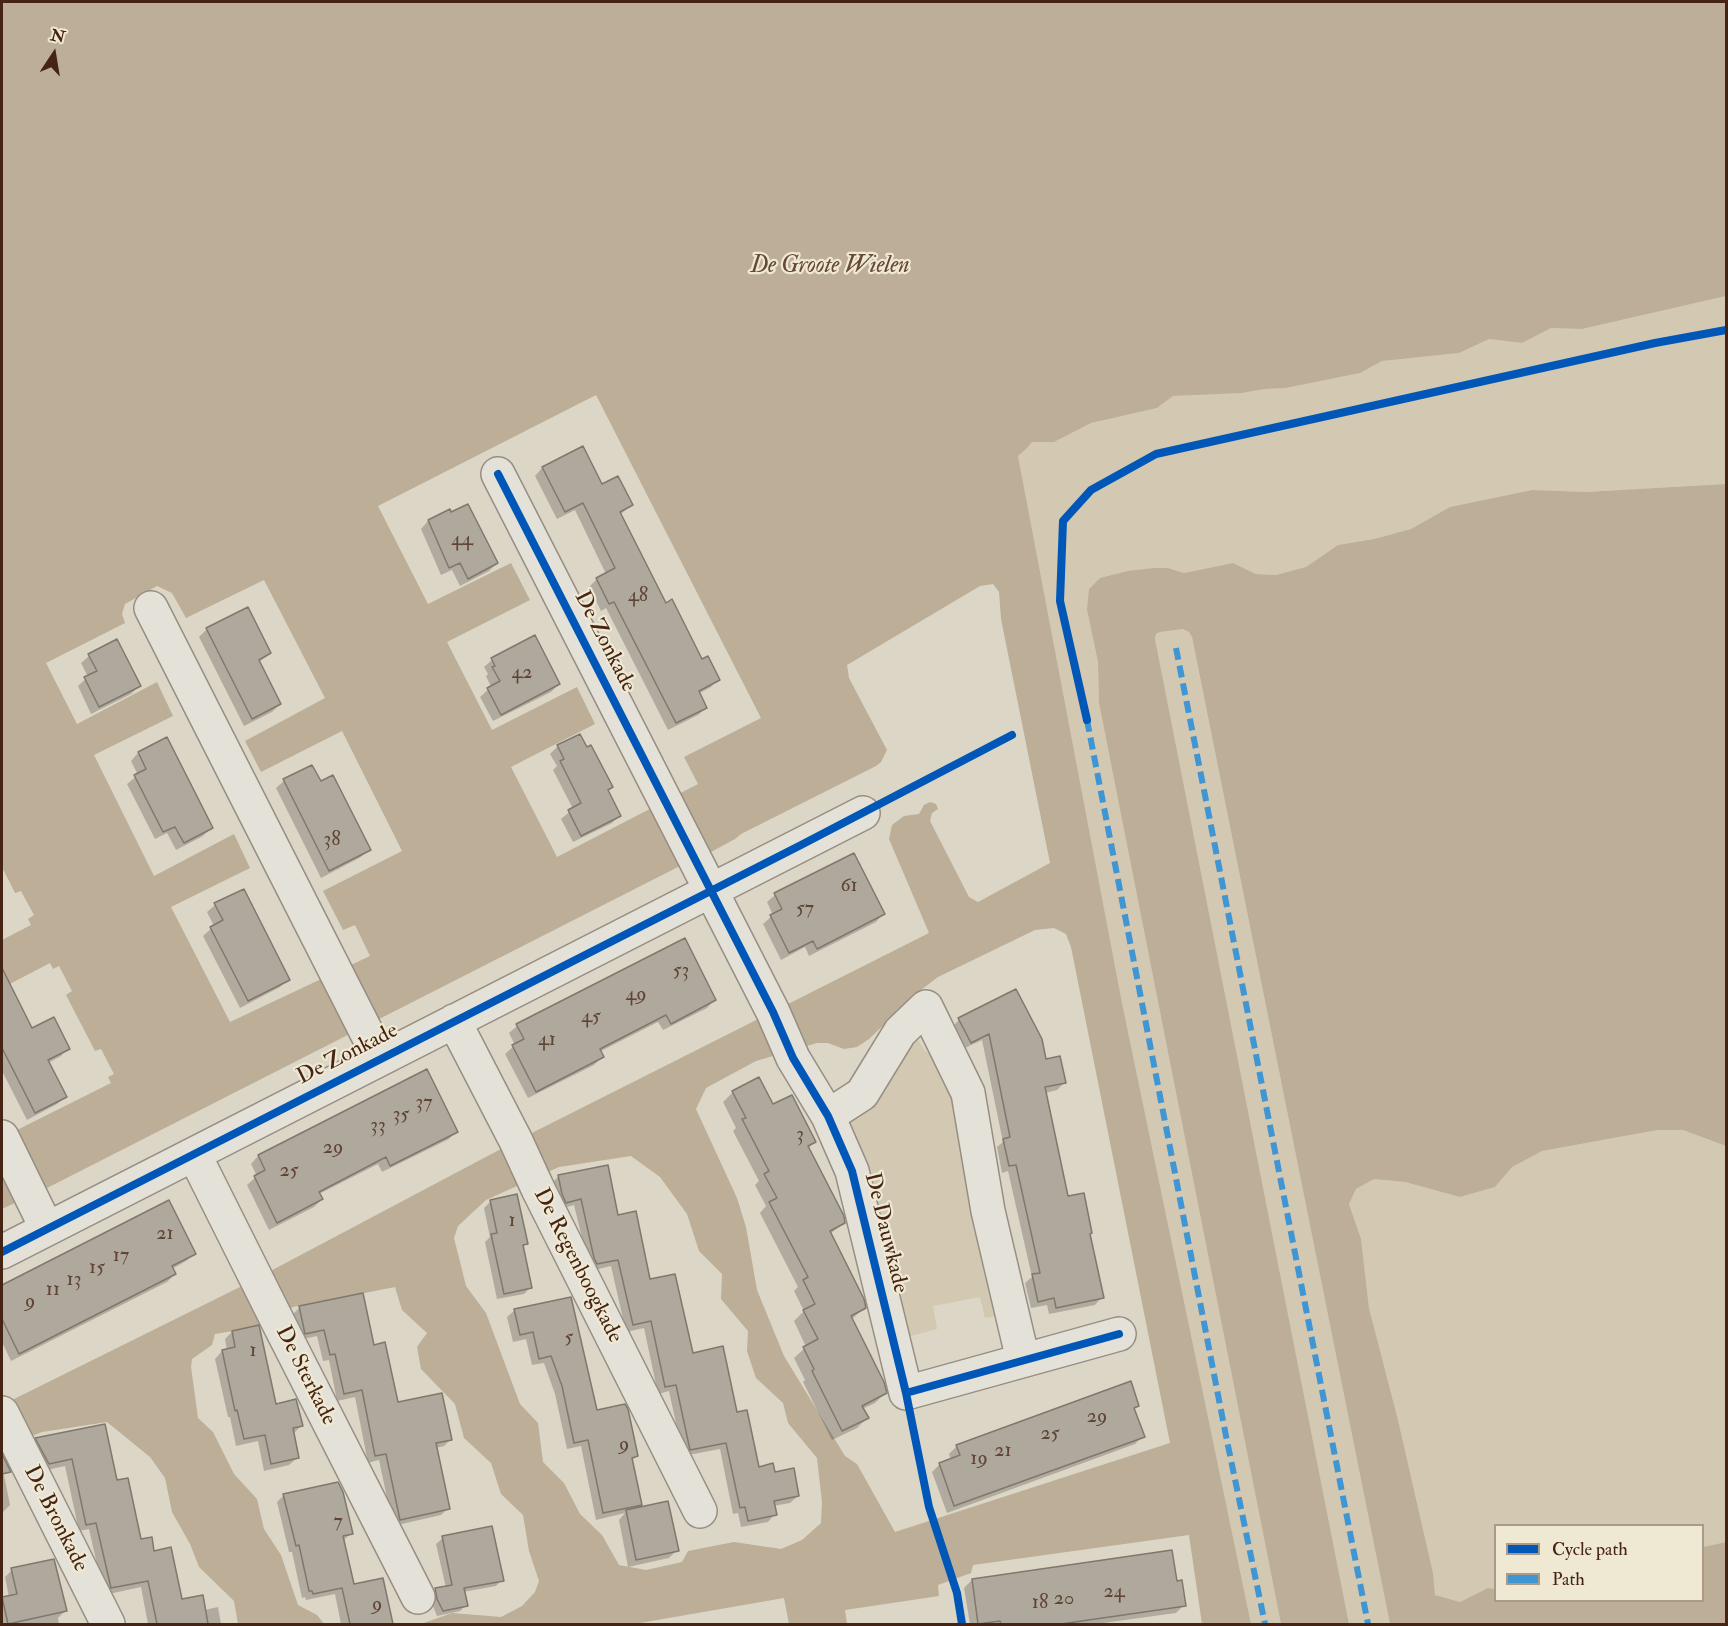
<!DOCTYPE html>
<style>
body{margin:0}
#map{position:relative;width:1728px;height:1626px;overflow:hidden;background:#dcd6c6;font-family:"IM FELL Double Pica",serif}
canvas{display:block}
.frame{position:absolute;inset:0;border:3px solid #452414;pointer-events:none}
.legend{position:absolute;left:1494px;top:1524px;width:210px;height:78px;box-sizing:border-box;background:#efe8d3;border:2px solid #ab9a87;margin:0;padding:8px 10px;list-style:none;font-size:18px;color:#452414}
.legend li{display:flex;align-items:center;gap:12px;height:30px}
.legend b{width:30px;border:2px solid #ab9a87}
.north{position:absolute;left:24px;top:24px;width:60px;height:60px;-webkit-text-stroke:4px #efe8d3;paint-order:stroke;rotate:12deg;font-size:16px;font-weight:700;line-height:24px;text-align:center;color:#452414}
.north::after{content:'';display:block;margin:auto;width:21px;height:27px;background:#452414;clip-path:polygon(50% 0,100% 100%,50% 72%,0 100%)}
</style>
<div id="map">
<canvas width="1728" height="1626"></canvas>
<div class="frame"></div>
<ul class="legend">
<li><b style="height:8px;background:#0057b8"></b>Cycle path</li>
<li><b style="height:8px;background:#4095d3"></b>Path</li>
</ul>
<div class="north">N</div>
</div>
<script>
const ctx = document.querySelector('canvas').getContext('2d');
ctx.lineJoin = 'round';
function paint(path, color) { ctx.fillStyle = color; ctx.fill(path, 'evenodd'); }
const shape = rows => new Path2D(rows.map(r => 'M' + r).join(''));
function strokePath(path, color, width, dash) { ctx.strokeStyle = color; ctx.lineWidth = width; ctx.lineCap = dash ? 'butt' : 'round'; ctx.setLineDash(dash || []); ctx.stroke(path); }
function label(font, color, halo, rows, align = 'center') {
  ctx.font = font + ' "IM FELL Double Pica",serif'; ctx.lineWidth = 4.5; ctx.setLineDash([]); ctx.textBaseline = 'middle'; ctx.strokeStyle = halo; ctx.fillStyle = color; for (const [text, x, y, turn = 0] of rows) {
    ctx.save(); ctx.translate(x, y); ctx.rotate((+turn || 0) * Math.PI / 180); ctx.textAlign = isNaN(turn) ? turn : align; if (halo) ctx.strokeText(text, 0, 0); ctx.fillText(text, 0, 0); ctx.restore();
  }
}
const green = shape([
 [1726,296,1726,484,1586,492,1532,490,1450,507,1411,529,1374,539,1338,545,1306,567,1276,575,1256,574,1233,563,1184,573,1168,568,1087,610,1098,662,1099,703,1281,1624,1251,1624,1122,1003,1018,456,1027,448,1031,442,1054,442,1091,423,1157,408,1173,396,1242,393,1265,389,1286,388,1360,373,1382,361,1459,353,1489,339,1522,343,1551,328,1582,329],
 [1183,629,1189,632,1192,637,1390,1624,1349,1624,1155,639,1156,634,1160,632],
 [913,1032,925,1051,937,1057,957,1098,1002,1315,985,1318,980,1297,933,1306,937,1329,907,1337,843,1122],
 [1659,1130,1683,1130,1726,1146,1726,1542,1703,1547,1702,1526,1496,1526,1495,1589,1488,1588,1460,1602,1435,1595,1433,1573,1398,1420,1369,1308,1361,1239,1349,1204,1356,1189,1374,1179,1405,1182,1460,1197,1495,1187,1512,1166,1542,1151]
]);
const water = shape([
 [2,2,1726,2,1726,296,1582,329,1551,328,1522,343,1489,339,1459,353,1382,361,1360,373,1286,388,1265,389,1242,393,1173,396,1157,408,1091,423,1054,442,1032,442,1027,448,1018,456,1122,1003,1251,1624,1202,1624,1189,1535,973,1565,971,1573,938,1585,939,1596,845,1610,847,1624,789,1624,784,1598,634,1624,421,1624,452,1613,501,1617,522,1606,535,1592,539,1581,529,1551,523,1515,501,1494,491,1463,464,1438,455,1404,421,1369,417,1347,427,1333,402,1310,395,1287,293,1307,256,1327,215,1334,212,1345,192,1359,191,1367,198,1418,213,1432,234,1474,257,1499,264,1529,281,1555,298,1605,317,1615,324,1624,238,1624,234,1601,199,1567,190,1544,172,1512,165,1478,150,1457,107,1422,42,1432,2,1448,2,1405,246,1284,516,1141,929,933,889,839,892,825,904,816,919,814,924,805,930,802,936,804,938,809,932,813,930,821,969,897,978,902,1050,863,1001,619,999,592,993,584,980,586,847,665,849,678,887,750,881,762,876,766,741,834,735,839,711,852,678,867,45,1189,2,1209,2,1140,15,1131,111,1083,108,1077,114,1074,101,1049,95,1051,66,995,72,991,59,966,53,969,50,963,2,988,2,940,31,925,28,919,34,915,21,891,15,893,2,867],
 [596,395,761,718,684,757,698,784,557,857,511,767,595,724,577,687,492,730,447,642,530,600,511,563,428,604,378,506],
 [264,580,325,698,245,741,261,772,342,731,402,851,323,891,343,930,355,925,370,956,230,1022,171,907,250,868,234,834,154,876,94,755,173,716,157,682,77,724,46,663,125,623,122,614,125,604,157,586,172,593,186,618],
 [1054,928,1066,934,1071,947,1170,1443,895,1532,857,1464,845,1456,784,1356,757,1290,746,1227,737,1198,696,1109,706,1088,756,1061,817,1043,828,1043,844,1049,857,1047,869,1039,917,993,938,977,1035,930],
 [631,1156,660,1177,687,1214,699,1251,722,1274,721,1299,748,1331,747,1351,756,1378,783,1403,788,1423,817,1458,822,1502,821,1523,802,1540,781,1549,734,1542,688,1551,682,1562,646,1570,619,1565,602,1535,580,1514,564,1483,543,1462,538,1423,520,1404,486,1313,466,1286,454,1238,458,1226,486,1200,559,1167],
 [1726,484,1726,1146,1683,1130,1658,1130,1542,1151,1512,1167,1495,1187,1460,1197,1405,1182,1374,1179,1356,1189,1349,1204,1361,1239,1369,1308,1398,1420,1433,1573,1435,1595,1460,1602,1488,1588,1495,1589,1496,1600,1702,1600,1703,1547,1726,1542,1726,1624,1390,1624,1192,637,1189,632,1183,629,1160,632,1156,634,1155,639,1349,1624,1281,1624,1099,703,1098,662,1087,610,1089,589,1100,578,1128,571,1155,568,1168,568,1184,573,1233,563,1256,574,1276,575,1306,567,1338,545,1374,539,1411,529,1450,507,1532,490,1586,492]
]);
const shadow = shape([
 [582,448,602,486,631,505,620,515,665,605,702,661,718,679,711,687,698,694,706,708,698,715,668,730,606,608,601,611,589,587,597,579,606,574,575,510,557,519,535,476,542,468],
 [449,511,497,563,489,571,460,586,452,570,441,575,421,529,428,521],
 [207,629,270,653,259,662,280,704,272,712,244,726,199,637],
 [89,656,139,686,131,694,91,714,78,686,88,677,81,663],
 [492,660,559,684,551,692,493,721,480,697,491,687,486,676,488,674,484,667],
 [558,746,587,749,620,815,612,823,573,842,561,819,573,809,553,770,557,766,550,754],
 [138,753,211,828,203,836,176,850,167,833,155,839,127,784,138,775,131,761],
 [311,767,320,783,369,849,361,857,321,878,276,788,284,781],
 [775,895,883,914,876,922,809,956,805,947,781,960,763,924,773,915,767,902],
 [215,905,288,979,280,987,240,1008,203,936,214,926,207,912],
 [684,940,714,1000,707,1008,663,1030,658,1022,599,1052,602,1057,594,1065,528,1098,505,1054,515,1045,509,1033,517,1026],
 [13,993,31,1030,68,1048,61,1056,48,1063,65,1097,57,1104,27,1120,2,1071,2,999],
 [959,1020,1045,1060,1064,1083,1057,1090,1045,1093,1067,1198,1089,1235,1102,1297,1095,1305,1049,1314,1047,1305,1031,1308,1025,1283,1032,1277,1008,1171,1002,1173,997,1147,1003,1142,982,1040,963,1049,952,1027],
 [426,1071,457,1131,449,1139,382,1172,378,1164,319,1194,322,1199,314,1207,269,1230,247,1185,257,1176,251,1164,258,1156],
 [733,1092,772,1106,814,1142,808,1149,844,1223,830,1234,864,1308,851,1320,885,1393,875,1403,862,1409,867,1418,857,1428,832,1440,803,1382,805,1380,794,1358,806,1347,794,1321,804,1311,794,1291,798,1287,760,1213,766,1206,755,1185,759,1181,733,1131,736,1128,723,1102],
 [558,1177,617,1217,649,1281,692,1354,735,1413,757,1468,774,1474,798,1496,790,1503,773,1506,775,1514,768,1522,741,1527,738,1513,733,1514,720,1449,683,1456,669,1391,658,1394,644,1328,626,1332,611,1266,590,1271,574,1205,559,1209,551,1184],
 [491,1201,526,1244,522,1248,530,1288,524,1294,497,1299,485,1242,490,1237,484,1208],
 [168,1202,194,1254,186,1261,172,1269,175,1274,167,1282,11,1361,2,1342,2,1287],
 [570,1299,596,1412,636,1456,632,1461,640,1505,635,1510,677,1550,669,1558,628,1567,619,1520,625,1513,596,1520,581,1446,567,1449,555,1394,544,1363,532,1365,526,1339,513,1342,507,1317,515,1310],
 [300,1307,373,1346,397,1404,451,1439,444,1446,435,1448,448,1508,441,1515,393,1526,379,1460,368,1463,355,1397,337,1401,329,1360,323,1361,317,1336,298,1340,293,1314],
 [232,1332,275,1405,301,1426,294,1433,297,1458,289,1465,264,1471,258,1441,236,1446,230,1417,228,1417,215,1359,222,1351,227,1350,225,1339],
 [1137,1406,1133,1410,1143,1436,1135,1444,947,1513,932,1472,940,1464,951,1460,949,1454,957,1446],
 [42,1439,116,1482,140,1541,153,1552,181,1601,204,1610,218,1607,221,1624,148,1624,141,1587,104,1595,89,1529,79,1531,65,1466,42,1471,35,1446],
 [2,1465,10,1505,2,1513],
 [284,1495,351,1533,344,1540,353,1586,382,1580,391,1624,341,1624,335,1594,306,1600,305,1597,302,1598,292,1552,289,1552,277,1502],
 [443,1538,502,1580,496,1586,463,1592,466,1605,460,1611,437,1616,429,1596,435,1590,446,1588,436,1544],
 [12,1570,65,1611,58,1618,59,1624,2,1624,2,1600,9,1597,5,1577],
 [972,1580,1175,1583,1184,1605,1176,1613,1096,1624,970,1624,964,1588]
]);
const building = shape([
 [583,446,602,484,618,476,633,505,620,512,666,603,672,599,702,659,708,656,720,680,699,691,707,708,676,723,614,602,609,604,596,578,615,568,583,503,565,512,542,467,583,446],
 [468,504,498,563,468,579,460,563,449,568,428,520,450,509,451,512,468,504],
 [248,607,271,653,259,660,281,704,252,719,206,628,248,607],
 [535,635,560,684,501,715,487,688,500,681,492,667,495,666,491,658,535,635],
 [117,639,141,686,99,707,84,677,97,671,88,654,117,639],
 [580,734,587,747,591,745,613,787,608,790,621,816,581,836,568,810,581,803,560,761,564,759,557,745,580,734],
 [167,737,213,828,184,843,175,827,163,832,134,775,146,769,138,752,167,737],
 [312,765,321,781,333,775,371,850,329,871,283,779,312,765],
 [854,853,885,914,817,949,813,941,789,953,770,915,782,909,774,893,854,853],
 [244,889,290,980,248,1001,210,927,223,920,214,903,244,889],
 [685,938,716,1000,671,1024,666,1015,600,1049,604,1057,536,1092,512,1045,524,1039,516,1024,685,938],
 [2,968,32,1028,54,1017,70,1049,48,1060,67,1097,35,1113,2,1048,2,968],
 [1016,989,1042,1039,1046,1059,1060,1056,1066,1083,1045,1087,1068,1196,1084,1193,1092,1233,1090,1234,1104,1298,1056,1308,1054,1298,1038,1302,1032,1274,1040,1273,1016,1165,1009,1166,1003,1139,1010,1137,989,1034,971,1043,958,1018,1016,989],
 [427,1069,458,1132,390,1166,386,1157,319,1192,323,1199,277,1223,254,1176,265,1170,258,1155,427,1069],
 [759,1077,773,1104,792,1095,816,1142,808,1146,844,1216,845,1223,830,1231,864,1299,866,1308,851,1316,884,1382,887,1393,862,1406,869,1418,842,1431,812,1371,814,1369,803,1347,818,1339,803,1310,815,1304,803,1280,808,1277,769,1202,777,1198,764,1174,769,1171,742,1119,746,1118,732,1091,759,1077],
 [608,1165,618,1215,636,1211,650,1279,675,1274,693,1353,723,1346,737,1412,747,1410,759,1467,773,1463,775,1472,794,1468,799,1496,774,1501,777,1515,748,1521,745,1507,740,1508,726,1443,690,1450,676,1385,665,1387,651,1321,633,1325,618,1260,597,1264,594,1258,581,1199,566,1203,562,1194,558,1175,608,1165],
 [517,1194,528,1244,523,1245,532,1288,504,1294,491,1234,497,1233,490,1200,517,1194],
 [169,1200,196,1254,172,1266,176,1274,19,1354,2,1319,2,1285,169,1200],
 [363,1293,374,1345,385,1342,398,1402,442,1393,452,1440,436,1443,450,1509,400,1520,386,1454,375,1456,362,1390,344,1394,335,1354,330,1355,324,1330,305,1334,299,1306,363,1293],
 [571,1297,597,1410,625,1404,628,1409,638,1456,632,1458,642,1505,603,1513,588,1440,574,1443,562,1386,551,1356,539,1359,533,1332,520,1335,514,1309,571,1297],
 [259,1325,276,1404,296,1399,303,1426,293,1428,299,1458,271,1464,265,1435,244,1439,237,1410,235,1411,222,1350,235,1347,232,1331,259,1325],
 [1131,1381,1139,1406,1134,1408,1145,1437,954,1506,939,1463,960,1455,956,1445,1131,1381],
 [105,1424,117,1480,128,1478,141,1539,152,1537,154,1551,171,1547,182,1599,203,1595,208,1624,157,1624,148,1581,111,1588,96,1523,86,1525,72,1459,49,1464,35,1438,105,1424],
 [2,1454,11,1472,2,1474,2,1454],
 [338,1482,343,1492,353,1534,343,1536,354,1584,383,1578,393,1624,350,1624,342,1588,313,1594,312,1591,309,1591,299,1545,296,1546,283,1494,338,1482],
 [668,1501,679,1551,636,1560,626,1510,668,1501],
 [492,1526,504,1581,464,1588,468,1606,443,1611,437,1599,435,1588,452,1585,442,1536,492,1526],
 [1172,1550,1177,1581,1182,1580,1186,1606,1061,1624,1001,1624,1000,1621,978,1624,972,1579,1172,1550],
 [54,1559,67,1611,8,1624,2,1597,17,1594,11,1568,54,1559]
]);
const minor = shape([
 [498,474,773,1012,793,1058,828,1116,852,1171,906,1393,1119,1334],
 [151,608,380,1059],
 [454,1021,516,1141,538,1189,700,1511],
 [828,1116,862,1094,900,1032,926,1007,968,1093,988,1211,1023,1360],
 [2,1137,47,1229],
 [194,1154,278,1322,418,1597],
 [2,1252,863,813],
 [2,1413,108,1624]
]);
const quiet = shape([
 [1176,648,1368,1624],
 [1087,720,1226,1436,1265,1624]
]);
const cycleway = shape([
 [498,474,773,1012,793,1058,828,1116,852,1171,906,1393,1119,1334],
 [1087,720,1060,601,1063,521,1091,490,1156,454,1655,343,1726,330],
 [2,1252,801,845,1012,735],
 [906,1393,929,1507,957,1593,962,1624]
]);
const numberNames = [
 ["44",462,541],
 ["48",638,597],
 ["42",522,674],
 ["38",332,841],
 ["61",849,887],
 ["57",805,910],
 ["53",681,972],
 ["49",636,996],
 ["45",591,1018],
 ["41",547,1041],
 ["37",424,1104],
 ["35",401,1116],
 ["33",378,1127],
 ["3",800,1136],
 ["29",333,1149],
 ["25",289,1172],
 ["1",512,1222],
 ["21",165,1235],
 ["17",121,1257],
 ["15",97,1269],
 ["13",74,1281],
 ["11",53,1291],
 ["9",30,1303],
 ["5",569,1339],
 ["1",253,1352],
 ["29",1097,1418],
 ["25",1050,1435],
 ["9",624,1446],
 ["21",1003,1452],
 ["19",979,1460],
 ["7",338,1523],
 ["24",1114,1593],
 ["20",1064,1600],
 ["18",1040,1604],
 ["9",377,1606]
];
const streetNames = [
 ["De Zonkade",604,642,63],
 ["De Zonkade",348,1055,-27],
 ["De Dauwkade",885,1233,76],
 ["De Regenboogkade",577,1266,63],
 ["De Sterkade",305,1376,63],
 ["De Bronkade",55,1519,63]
];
const waterNames = [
 ["De Groote Wielen",830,267]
];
paint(green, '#d3c8b1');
paint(water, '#bcae97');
paint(shadow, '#0003');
paint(building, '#afa89c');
strokePath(building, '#80776d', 1.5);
strokePath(minor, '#978e83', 36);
strokePath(minor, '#e4e1d9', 33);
strokePath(quiet, '#4095d3', 6, [12, 6]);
strokePath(cycleway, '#0057b8', 8);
label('20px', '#604536', null, numberNames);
label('22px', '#452414', '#efe8d3', streetNames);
label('italic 24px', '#654835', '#efe8d3', waterNames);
</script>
